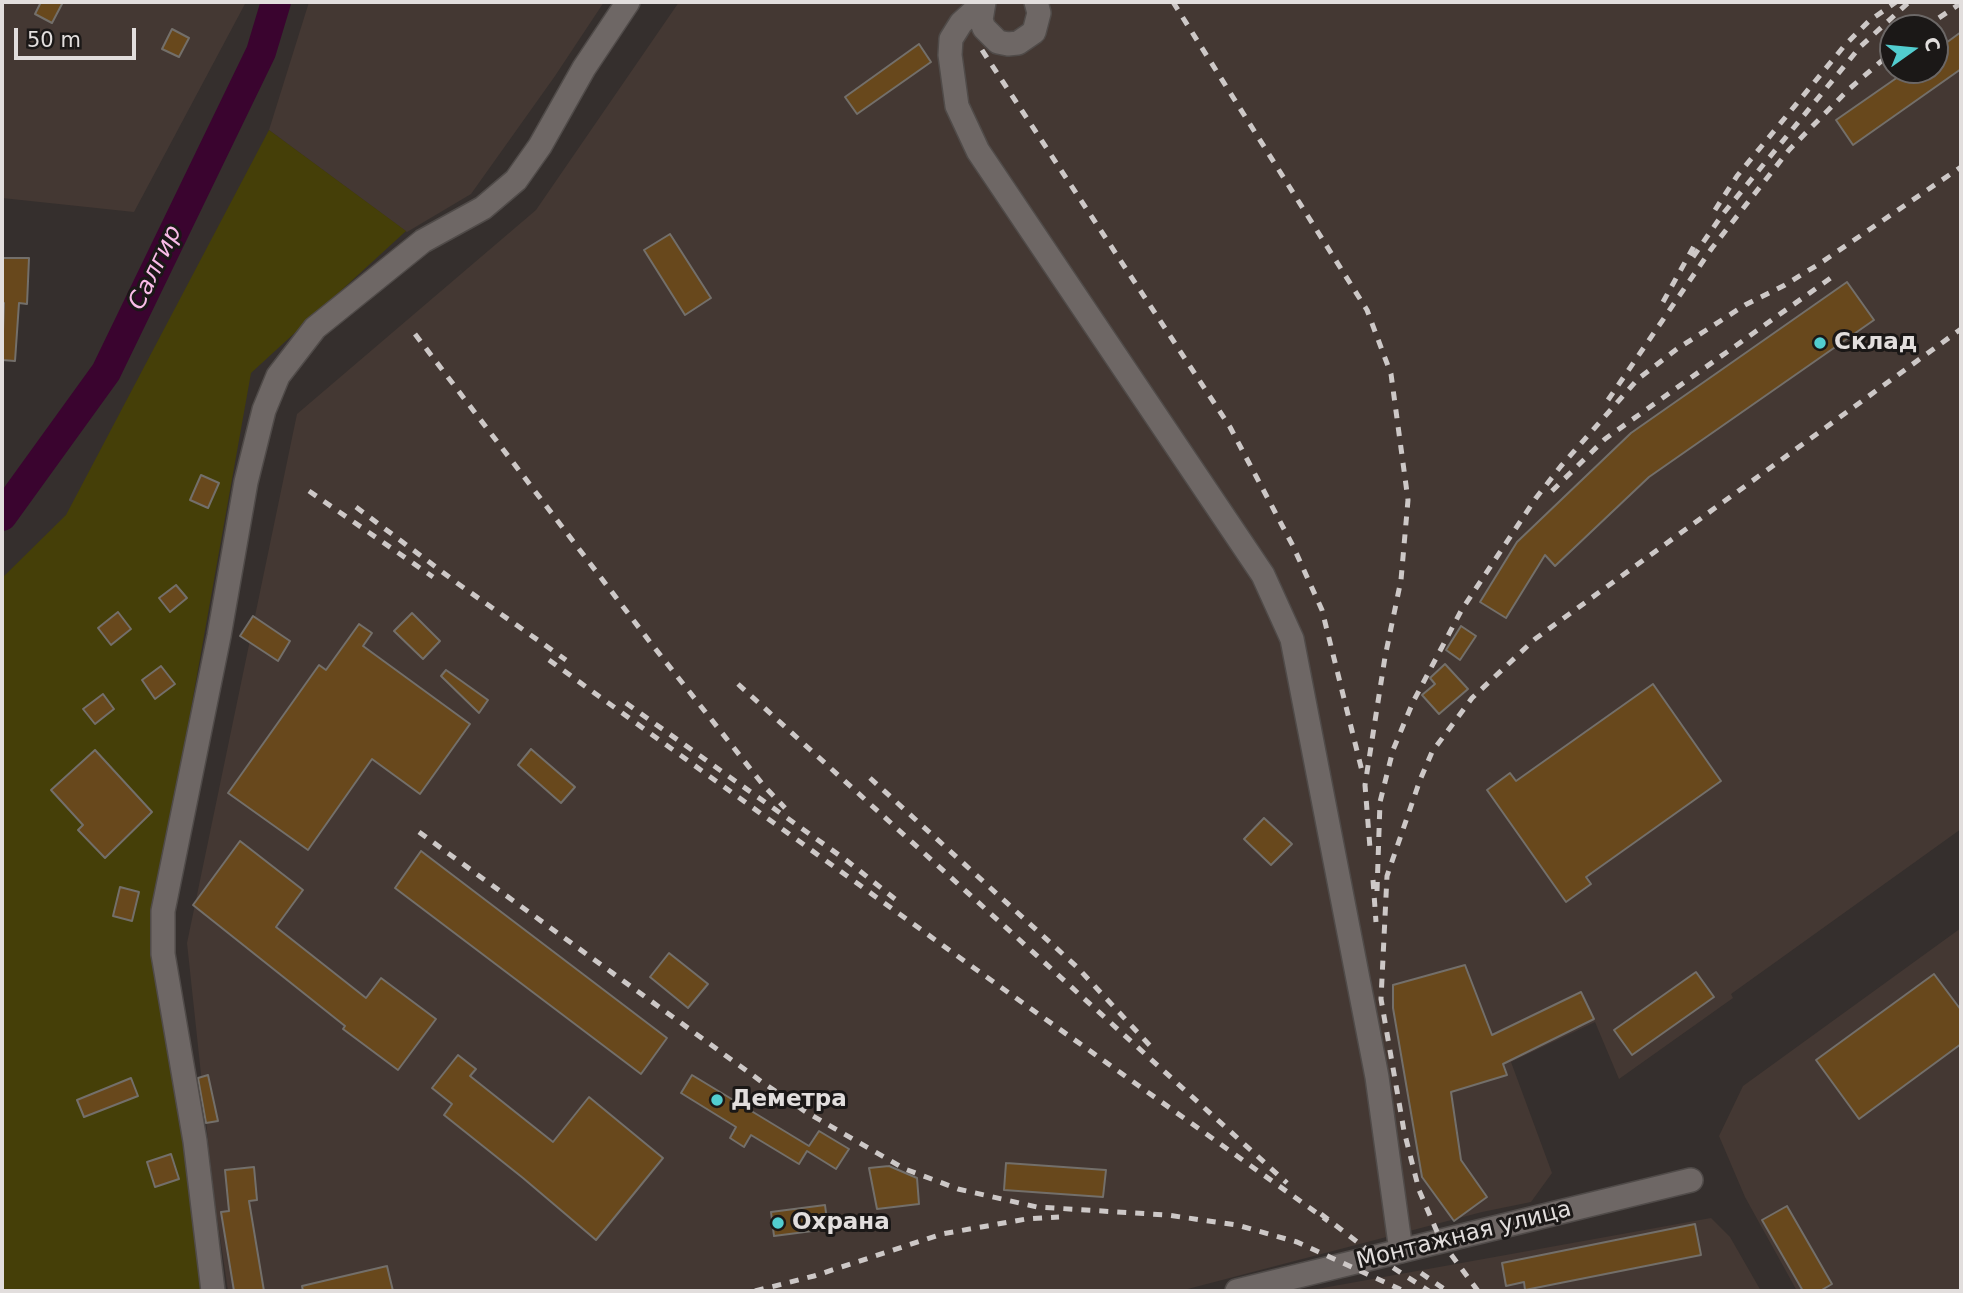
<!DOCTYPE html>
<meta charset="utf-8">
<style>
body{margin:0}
#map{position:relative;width:1963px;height:1293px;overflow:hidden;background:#352f2d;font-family:"DejaVu Sans",sans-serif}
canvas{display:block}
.frame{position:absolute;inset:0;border:4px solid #e2dedd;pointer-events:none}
.north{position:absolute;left:1879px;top:14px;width:70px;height:70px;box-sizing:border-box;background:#1b1817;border:2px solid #6b6766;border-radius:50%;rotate:75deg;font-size:19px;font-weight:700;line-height:28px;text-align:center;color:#e2dedd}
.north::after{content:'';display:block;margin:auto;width:24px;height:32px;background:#52cdcf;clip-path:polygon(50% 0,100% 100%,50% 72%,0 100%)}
.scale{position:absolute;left:14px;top:28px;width:122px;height:32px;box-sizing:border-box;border:4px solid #e2dedd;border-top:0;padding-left:9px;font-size:21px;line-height:24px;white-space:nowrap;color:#e2dedd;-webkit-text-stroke:5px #1b1817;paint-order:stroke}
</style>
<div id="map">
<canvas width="1963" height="1293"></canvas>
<div class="frame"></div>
<div class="north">С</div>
<div class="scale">50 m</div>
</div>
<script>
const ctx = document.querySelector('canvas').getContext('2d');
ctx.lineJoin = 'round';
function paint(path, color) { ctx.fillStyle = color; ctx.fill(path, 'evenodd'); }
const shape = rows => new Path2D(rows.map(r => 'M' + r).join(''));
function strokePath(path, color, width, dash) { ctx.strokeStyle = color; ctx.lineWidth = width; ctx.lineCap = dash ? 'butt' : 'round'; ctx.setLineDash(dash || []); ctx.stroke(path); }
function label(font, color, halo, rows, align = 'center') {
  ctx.font = font + ' "DejaVu Sans",sans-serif'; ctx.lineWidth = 6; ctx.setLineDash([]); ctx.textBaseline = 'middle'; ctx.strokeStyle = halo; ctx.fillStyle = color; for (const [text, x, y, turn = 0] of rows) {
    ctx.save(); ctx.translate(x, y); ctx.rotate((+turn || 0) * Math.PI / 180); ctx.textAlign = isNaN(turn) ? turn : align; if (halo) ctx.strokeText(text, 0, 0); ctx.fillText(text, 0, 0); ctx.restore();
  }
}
const built = shape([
 [2,2,246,2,134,212,2,198],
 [309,2,604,2,555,76,471,194,407,232,269,130],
 [679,2,1961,2,1961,829,1731,994,1733,998,1619,1079,1595,1022,1511,1062,1552,1173,1531,1202,1482,1212,1180,1291,228,1291,214,1196,187,943,297,414,536,210],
 [1893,28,1935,28,1935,70,1893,70],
 [1961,928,1961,1291,1797,1291,1745,1197,1719,1136,1743,1086],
 [1711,1218,1730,1237,1761,1291,1306,1291]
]);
const green = shape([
 [269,130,406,231,251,373,152,927,218,1291,2,1291,2,578,66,515]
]);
const river = shape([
 [2,516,106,372,261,52,276,2]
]);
const building = shape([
 [41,2,63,2,52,23,35,14,41,2],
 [172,29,189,38,179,57,162,49,172,29],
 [1961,32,1961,69,1853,145,1836,120,1908,70,1935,70,1935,51,1961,32],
 [919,44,931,62,857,114,845,97,919,44],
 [670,234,711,298,685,315,644,250,670,234],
 [2,258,29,258,27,304,19,303,15,361,2,360,4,303,2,303,2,258],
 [1847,282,1874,320,1649,477,1555,566,1545,555,1506,618,1480,602,1517,542,1631,433,1847,282],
 [201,475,219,483,208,508,190,500,201,475],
 [176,585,187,598,170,612,159,598,176,585],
 [118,612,131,629,111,645,98,628,118,612],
 [412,613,440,641,423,659,394,631,412,613],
 [253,616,290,641,278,661,240,636,253,616],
 [359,624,372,633,363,646,470,724,420,794,372,759,308,850,228,793,319,665,326,670,359,624],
 [1461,626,1476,636,1460,660,1446,650,1461,626],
 [1445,664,1468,689,1439,714,1422,695,1435,684,1430,678,1445,664],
 [161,666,175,684,155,699,142,680,161,666],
 [446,670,488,700,479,713,441,676,446,670],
 [1653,684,1721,781,1586,877,1591,884,1566,902,1487,790,1510,773,1516,781,1653,684],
 [103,694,114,709,95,724,83,709,103,694],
 [531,749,575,787,561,803,518,765,531,749],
 [95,750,152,812,105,858,78,830,83,825,51,790,95,750],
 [1264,818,1292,844,1271,865,1244,839,1264,818],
 [240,841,303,890,276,927,366,998,381,978,436,1019,398,1070,343,1029,345,1026,193,905,240,841],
 [421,851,667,1038,641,1074,395,888,421,851],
 [120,887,139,892,132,921,113,916,120,887],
 [669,953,708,984,688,1008,650,977,669,953],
 [1465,965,1492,1035,1581,992,1594,1019,1503,1064,1507,1075,1451,1092,1461,1160,1487,1197,1454,1221,1422,1177,1393,1008,1393,985,1465,965],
 [1696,972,1714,997,1632,1055,1614,1030,1696,972],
 [1934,974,1961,1010,1961,1044,1859,1119,1816,1060,1934,974],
 [458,1055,476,1069,470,1076,553,1142,589,1097,663,1158,596,1240,523,1178,444,1115,452,1104,432,1088,458,1055],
 [208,1075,218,1121,206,1123,198,1078,208,1075],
 [692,1075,809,1146,819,1131,849,1149,836,1169,807,1151,799,1164,751,1135,744,1147,730,1138,736,1127,681,1093,692,1075],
 [131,1078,138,1096,84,1117,77,1100,131,1078],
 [171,1154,179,1179,155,1187,147,1162,171,1154],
 [1006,1163,1106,1170,1103,1197,1004,1190,1006,1163],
 [889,1166,917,1178,919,1204,877,1209,869,1168,889,1166],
 [254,1167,257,1200,249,1201,264,1291,234,1291,221,1212,229,1211,225,1170,254,1167],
 [825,1205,828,1229,774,1236,771,1212,825,1205],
 [1787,1206,1832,1284,1820,1291,1803,1291,1762,1220,1787,1206],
 [1695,1224,1701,1255,1525,1290,1524,1282,1506,1286,1502,1263,1695,1224],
 [387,1266,393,1291,303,1291,302,1286,387,1266]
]);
const minor = shape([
 [984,2,961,23,951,39,950,55,957,106,978,151,1263,575,1292,639,1377,1077,1401,1251],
 [984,2,981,20,984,28,998,42,1008,44,1018,43,1034,32,1039,13,1036,2],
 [213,1291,195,1141,163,954,163,911,219,636,246,482,264,410,278,376,315,328,423,241,483,208,516,180,540,146,584,68,628,2],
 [1237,1291,1691,1180]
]);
const rail = shape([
 [1173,2,1367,310,1391,374,1408,500,1401,580,1385,657,1365,785,1370,848],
 [1924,28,1961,3],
 [982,50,1230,427,1293,546,1322,610,1363,775],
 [1715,210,1737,176,1845,45,1869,21,1896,2],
 [1693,257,1722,215,1860,47,1909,2],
 [1663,302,1694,246],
 [415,334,650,642,764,786,785,808],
 [1608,400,1712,248,1789,150,1848,90,1893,51],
 [309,491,433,577],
 [1552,491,1605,439,1832,277],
 [356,507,457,583,566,660],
 [549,660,974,968,1328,1221],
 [738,684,1287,1183],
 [626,703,846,860,895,899],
 [870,778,1077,967,1154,1050],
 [419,832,762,1082,806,1112,905,1169,958,1189,1037,1207,1167,1215,1237,1225,1297,1242,1404,1291],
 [1373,880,1376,922],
 [1377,891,1380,802,1393,750,1413,702,1461,611,1536,498,1561,466,1638,379,1677,349,1745,305,1785,285,1819,264,1961,167],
 [1321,1214,1378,1258,1429,1291],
 [1421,1273,1447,1291],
 [755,1291,814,1276,942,1234,1026,1219,1059,1217],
 [1478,1291,1441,1241,1419,1190,1404,1131,1381,999,1387,876,1420,780,1432,752,1472,698,1535,639,1961,329]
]);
const markers = [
 [1820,343,7,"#52cdcf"],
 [717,1100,7,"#52cdcf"],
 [778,1223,7,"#52cdcf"]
];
const poiNames = [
 ["Склад",1834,343],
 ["Деметра",731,1100],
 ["Охрана",792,1223]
];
const streetNames = [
 ["Монтажная улица",1464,1236,-14]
];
const waterNames = [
 ["Салгир",156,268,-64]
];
paint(built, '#443833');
paint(green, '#453f08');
strokePath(river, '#3a042f', 30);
paint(building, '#68481c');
strokePath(building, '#736f6a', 2);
strokePath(minor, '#504b49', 26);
strokePath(minor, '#6e6765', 23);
strokePath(rail, '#cdc8c7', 5, [9, 9]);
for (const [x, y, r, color] of markers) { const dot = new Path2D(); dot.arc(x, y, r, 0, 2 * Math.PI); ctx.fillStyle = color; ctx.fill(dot); strokePath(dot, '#1b1817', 2.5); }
label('bold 23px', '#e2dedd', '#1b1817', poiNames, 'left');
label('23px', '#e2dedd', '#1b1817', streetNames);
label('italic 24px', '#fabbe8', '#1b1817', waterNames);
</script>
